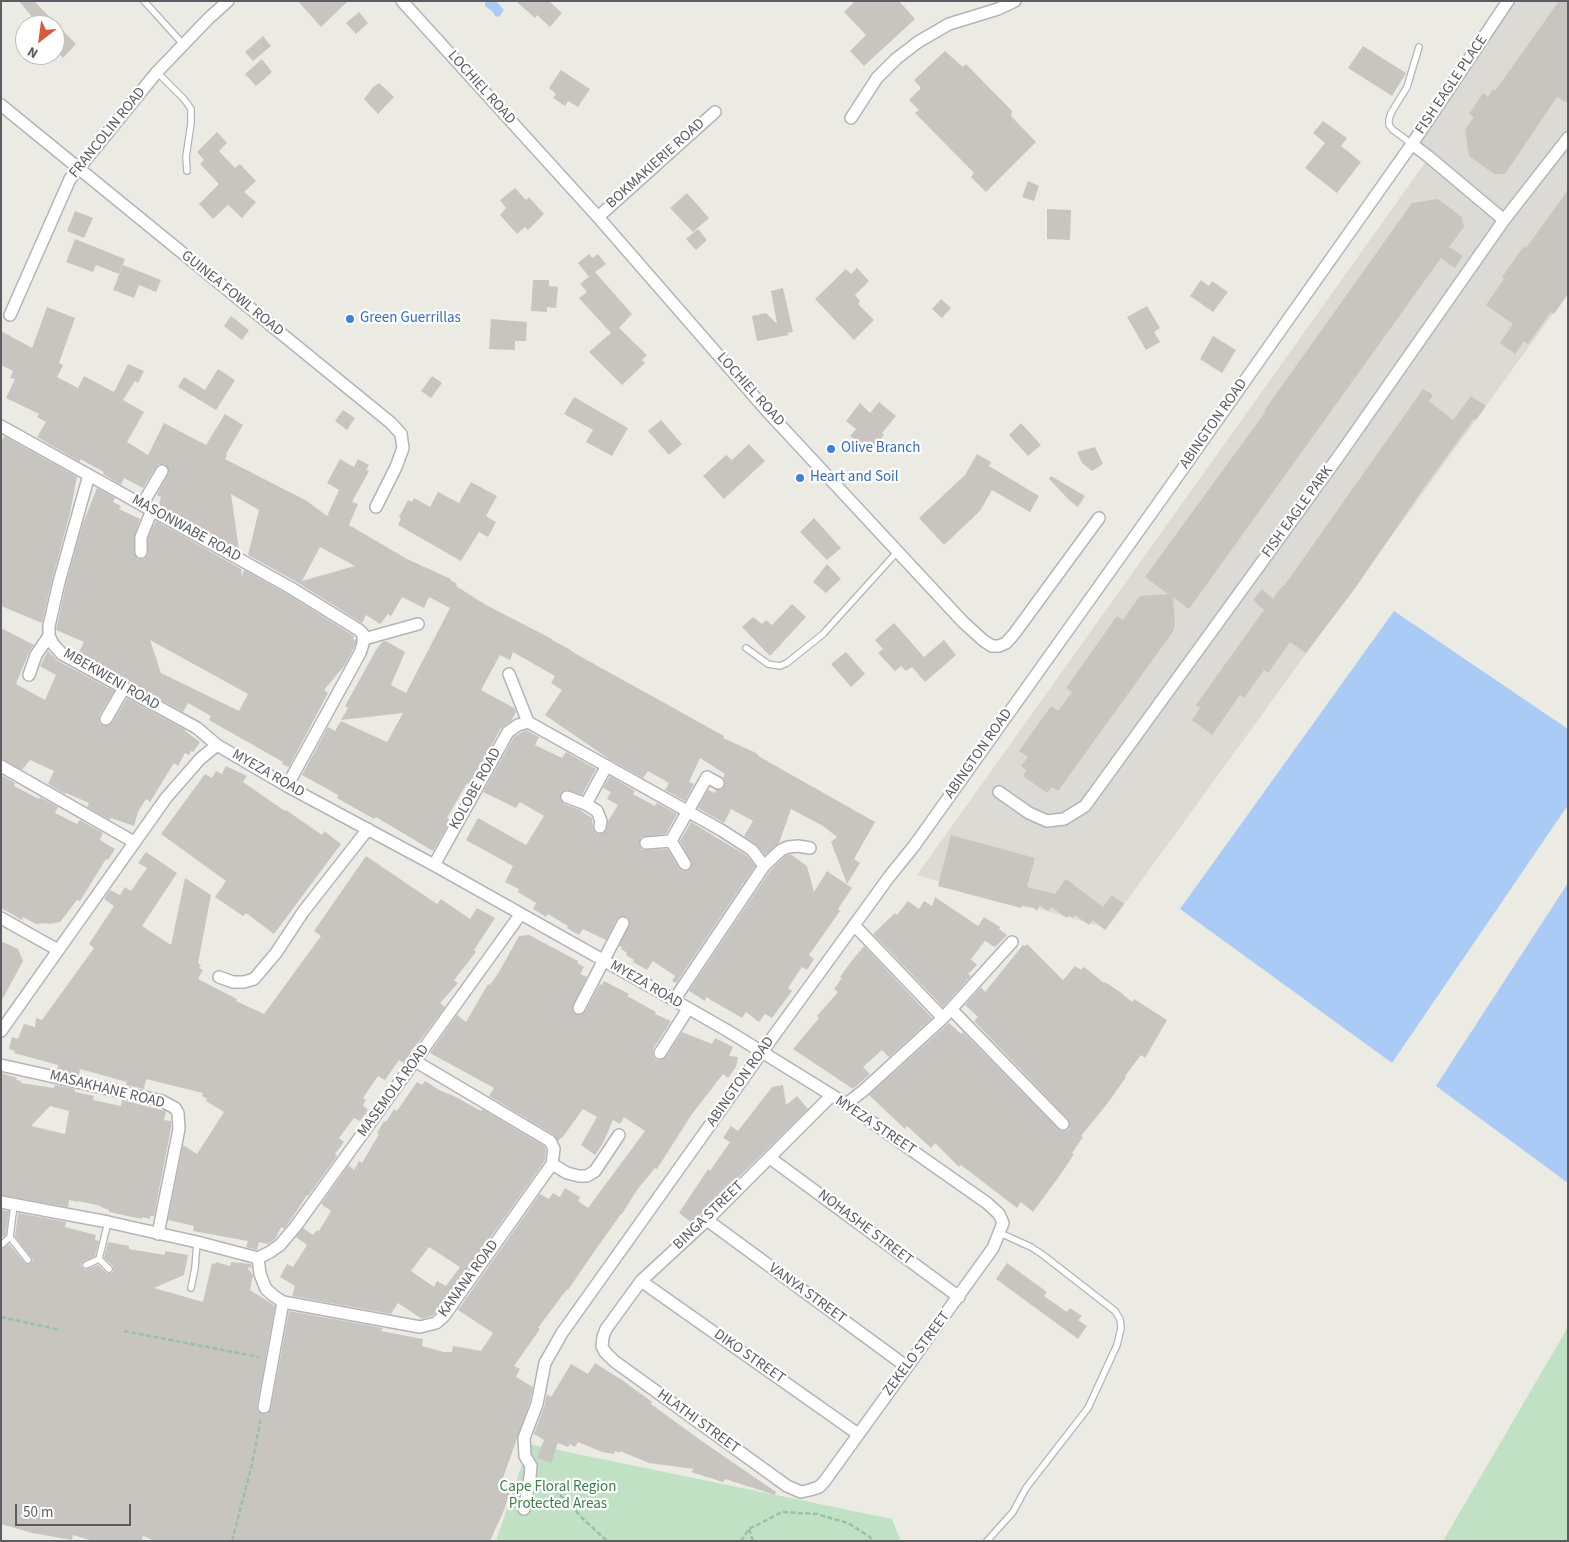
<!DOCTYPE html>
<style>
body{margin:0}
#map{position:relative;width:1569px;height:1542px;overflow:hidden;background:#ecebe3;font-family:"Source Sans 3",sans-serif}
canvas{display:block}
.frame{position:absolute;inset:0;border:2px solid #5b5d62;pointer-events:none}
.north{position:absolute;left:15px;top:15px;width:50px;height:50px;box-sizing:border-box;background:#fff;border:1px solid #bdbec0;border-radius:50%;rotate:210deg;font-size:14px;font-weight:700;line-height:20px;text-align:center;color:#5b5d62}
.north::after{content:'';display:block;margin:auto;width:18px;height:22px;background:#d75c3e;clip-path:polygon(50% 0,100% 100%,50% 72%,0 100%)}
.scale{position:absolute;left:15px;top:1504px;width:116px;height:22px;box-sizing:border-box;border:2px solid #5b5d62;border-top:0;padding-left:6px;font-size:15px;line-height:18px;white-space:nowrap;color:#5b5d62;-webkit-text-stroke:4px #fff;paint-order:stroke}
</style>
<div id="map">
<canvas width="1569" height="1542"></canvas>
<div class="frame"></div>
<div class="north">N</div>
<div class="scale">50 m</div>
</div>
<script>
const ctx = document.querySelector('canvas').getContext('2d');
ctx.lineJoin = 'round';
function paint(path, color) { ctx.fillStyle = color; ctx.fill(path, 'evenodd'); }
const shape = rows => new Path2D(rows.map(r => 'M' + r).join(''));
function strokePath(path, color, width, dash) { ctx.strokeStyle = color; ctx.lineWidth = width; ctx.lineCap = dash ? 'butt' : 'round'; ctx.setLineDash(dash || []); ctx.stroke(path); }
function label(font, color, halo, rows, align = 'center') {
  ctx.font = font + ' "Source Sans 3",sans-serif'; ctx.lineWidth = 4.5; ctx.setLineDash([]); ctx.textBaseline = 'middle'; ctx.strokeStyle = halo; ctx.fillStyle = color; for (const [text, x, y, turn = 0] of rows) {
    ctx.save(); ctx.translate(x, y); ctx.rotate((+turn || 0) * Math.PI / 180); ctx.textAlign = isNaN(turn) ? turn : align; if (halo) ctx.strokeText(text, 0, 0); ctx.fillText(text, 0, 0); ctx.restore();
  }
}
const industrial = shape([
 [1508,1,1568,1,1568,293,1107,928,917,875,1429,157,1412,144]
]);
const green = shape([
 [1568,1327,1568,1541,1443,1541],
 [529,1444,892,1519,901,1541,496,1541]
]);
const water = shape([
 [485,1,496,1,504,10,499,17,495,16,493,12,485,6],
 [1394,611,1568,729,1568,805,1392,1063,1180,909],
 [1568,883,1568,1183,1436,1086]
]);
const building = shape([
 [19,1,34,1,76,44,63,58,55,50,55,25,39,25],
 [298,1,348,1,321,27],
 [516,1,549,1,562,13,550,27,537,15,535,18],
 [855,1,899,1,915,19,864,66,850,51,866,35,844,12],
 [1559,1,1568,1,1568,103,1557,97,1505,174,1494,174,1469,156,1465,130,1474,117,1469,114,1483,93,1488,97,1493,89,1495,91],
 [359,12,368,23,356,34,346,23],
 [263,36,271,46,253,61,245,52],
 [1363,46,1406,73,1392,96,1348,68],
 [945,51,963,67,966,64,1012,111,1011,116,1036,142,986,192,971,177,974,173,915,113,919,110,909,100,921,88,914,80],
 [262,59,272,72,256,86,245,74],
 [561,70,590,89,578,107,568,101,565,106,553,98,556,94,549,88],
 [379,83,394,97,378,114,364,99,373,87],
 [1323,121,1347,138,1341,146,1361,162,1337,193,1305,168,1325,143,1313,133],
 [217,132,227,143,219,151,235,168,240,164,256,181,244,192,256,202,242,218,228,205,213,219,199,204,219,184,200,164,204,160,197,152],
 [1028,181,1039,186,1034,201,1022,197],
 [515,188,526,200,529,197,544,214,528,230,525,227,517,234,500,215,506,208,500,200],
 [1568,190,1568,294,1554,314,1551,312,1528,344,1524,341,1515,354,1500,343,1513,324,1486,305,1504,279,1502,277,1524,246,1526,248],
 [687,193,709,218,693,232,670,208],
 [1438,199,1462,217,1464,227,1449,247,1463,256,1455,268,1441,258,1189,609,1173,597,1175,625,1172,633,1058,791,1052,787,1047,793,1023,776,1026,770,1021,766,1028,757,1019,751,1051,706,1058,711,1072,692,1066,688,1117,616,1123,620,1140,596,1168,594,1145,577,1266,411,1264,411,1412,203],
 [1047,209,1071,210,1070,240,1047,239],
 [75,211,93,218,84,238,67,231],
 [698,229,707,240,696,250,686,239],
 [75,239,125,259,119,274,96,265,93,272,66,262],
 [589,254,592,258,598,254,606,264,595,272,632,314,619,328,647,355,642,360,645,363,622,385,589,352,611,333,579,298,587,292,580,284,592,274,589,277,578,263],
 [123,265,161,280,156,292,139,285,134,298,113,290],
 [857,268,869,281,855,295,860,301,858,304,874,320,854,340,815,299,846,269,851,274],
 [533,280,549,280,549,286,558,287,556,308,547,307,547,312,531,311],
 [1201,280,1209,286,1212,281,1228,292,1213,312,1190,296],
 [783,288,793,332,787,333,789,335,757,341,752,316,766,313,777,324,771,291],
 [941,299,951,308,942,318,932,309],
 [1147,306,1160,328,1154,332,1160,342,1146,350,1127,317],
 [47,307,75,318,59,363,63,365,57,377,78,388,84,376,114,392,128,364,144,371,138,383,135,381,123,400,144,412,127,442,148,455,164,423,206,445,225,414,243,425,226,454,227,455,225,459,307,501,327,516,339,490,327,483,340,459,354,467,358,459,369,465,366,470,369,471,352,502,358,504,349,525,407,559,451,579,450,580,457,584,456,586,486,605,552,639,552,640,569,649,576,654,724,736,723,738,756,753,760,757,875,822,854,859,860,863,847,884,831,842,837,837,823,826,791,809,779,843,765,855,756,844,744,836,753,821,731,809,724,823,698,808,708,790,715,793,716,790,722,789,725,783,723,778,725,774,700,758,689,782,694,784,685,801,665,790,669,783,648,771,643,778,609,759,545,715,562,690,551,683,555,676,513,652,510,660,500,655,481,690,514,708,516,712,511,721,501,728,470,785,467,783,447,818,451,820,433,851,376,817,374,819,337,798,338,795,302,775,328,727,335,731,341,721,387,742,403,713,341,720,348,708,345,706,376,650,382,642,386,641,405,652,391,685,406,693,450,608,429,597,424,608,402,597,391,616,388,614,380,624,366,615,362,623,295,581,248,555,259,510,231,494,239,550,159,506,161,497,157,495,169,472,165,464,159,464,156,467,143,488,124,478,121,485,103,474,104,472,80,459,80,462,37,437,46,422,37,417,39,414,6,398,15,379,10,378,13,371,1,365,1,331,32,348],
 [320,547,355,566,302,581],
 [231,316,249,330,242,340,224,326],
 [491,319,527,322,526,341,515,341,515,350,489,349],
 [1213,336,1236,350,1222,373,1200,359],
 [218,369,235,380,216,410,178,387,184,377,205,390],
 [432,376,442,383,431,398,421,391],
 [1423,389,1433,395,1429,401,1453,420,1471,396,1486,406,1476,420,1474,419,1428,482,1356,587,1306,653,1290,642,1268,673,1264,670,1244,698,1240,695,1212,735,1192,720,1200,708,1196,705,1264,610,1253,600,1262,589,1273,599,1283,585,1284,586],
 [574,397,628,428,612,456,586,442,593,430,564,414],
 [879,402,896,416,882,433,884,435,875,446,873,444,867,450,850,436,856,429,846,421,860,403,870,413],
 [343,410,355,418,347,430,335,421],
 [661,420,682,444,669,455,648,431],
 [1021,423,1041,445,1028,456,1009,435],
 [4,436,77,477,70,513,52,580,42,623,1,606,1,442],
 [749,444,765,461,724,499,703,476,726,455,732,460],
 [1095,447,1103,464,1092,471,1082,463,1077,452],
 [977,454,991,462,989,466,1039,496,1030,512,992,490,980,511,944,545,919,518,965,475],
 [1051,476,1085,496,1078,507,1071,502,1049,479],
 [471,482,497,496,486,516,496,522,488,537,479,532,461,561,398,525,401,518,399,517,408,500,412,502,414,498,430,507,438,492,459,503],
 [97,488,115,498,113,502,121,506,119,509,140,519,134,537,134,552,138,559,144,559,148,555,148,538,156,521,241,569,242,577,244,570,287,594,354,636,353,639,356,640,356,643,353,650,345,665,324,690,328,693,289,767,282,764,283,762,209,720,211,716,188,703,183,712,78,654,84,642,56,630,66,584,83,523],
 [150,640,248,694,239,711,161,673],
 [814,518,841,548,827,560,800,532],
 [827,564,841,579,826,593,813,582],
 [792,604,806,617,770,656,742,627,753,617,762,624,766,620,772,625],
 [894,623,924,657,944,640,956,655,925,682,912,667,906,671,901,666,895,671,878,653,883,649,875,640],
 [1,628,34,645,29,652,16,684,45,700,56,675,40,666,48,651,58,661,114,691,99,716,99,722,102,725,106,726,112,723,127,698,185,730,185,731,200,742,193,752,191,751,189,755,185,753,178,766,174,763,150,802,146,799,138,812,134,826,111,818,110,820,87,807,89,803,66,793,65,794,48,784,54,771,30,760,22,770,1,759],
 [846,652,865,674,851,687,831,664],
 [526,730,539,737,535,745,562,758,566,752,596,769,582,795,566,790,562,792,560,798,564,804,581,810,581,811,592,818,593,829,596,833,602,834,606,831,608,821,618,805,607,799,611,792,603,788,610,776,635,791,633,794,655,806,657,803,677,814,666,834,641,837,639,844,642,850,667,849,679,868,682,871,688,871,692,863,680,841,691,822,747,856,755,866,676,983,672,981,675,976,653,961,647,970,633,962,634,960,626,955,627,953,621,949,622,947,619,946,630,923,627,917,622,916,617,919,606,940,583,929,579,935,567,928,568,926,548,914,546,917,533,909,536,903,518,892,519,889,505,882,513,866,466,840,478,818,526,845,544,816,520,802,516,808,483,792,514,737],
 [226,766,247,776,243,782,285,811,286,810,322,835,324,831,341,844,274,934,246,913,243,916,215,897,226,881,161,834,205,774,212,778,216,771,222,774],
 [1,775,15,783,14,786,39,799,40,797,58,807,55,813,77,824,80,820,103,833,100,840,115,849,108,860,106,859,80,901,77,900,60,922,48,924,47,923,36,924,23,917,22,920,1,908],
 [951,835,1035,858,1027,887,1055,894,1066,879,1103,907,1112,895,1124,904,1105,930,1093,920,1089,925,1075,915,1073,918,1069,915,1067,918,1051,907,1048,911,1039,905,1037,911,1034,908,1022,906,1021,908,938,886],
 [146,852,177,873,142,926,171,945,185,878,211,895,198,963,201,965,199,968,203,970,198,979,237,999,236,1001,264,1014,321,936,314,931,366,856,437,904,441,899,470,919,477,908,495,918,474,950,476,952,454,980,458,983,440,1003,445,1007,415,1047,414,1047,404,1063,399,1060,385,1080,378,1076,363,1098,366,1100,363,1105,368,1110,360,1121,354,1118,339,1138,344,1142,335,1154,337,1156,308,1196,307,1195,290,1221,284,1229,281,1227,275,1239,268,1244,259,1242,257,1250,246,1247,248,1241,193,1231,194,1226,168,1220,183,1145,197,1154,224,1112,206,1101,207,1099,202,1096,203,1093,146,1079,144,1089,126,1085,127,1082,80,1069,79,1075,57,1070,58,1065,14,1053,15,1051,9,1049,12,1037,18,1039,24,1024,35,1027,36,1018,42,1020,94,948,89,944,114,906,104,899,110,890,120,895,125,887,131,891,147,868,138,863],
 [790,854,807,866,814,892,827,871,852,888,838,909,840,911,809,955,814,959,807,970,802,967,788,988,792,991,772,1018,765,1014,759,1022,746,1012,742,1018,706,997,705,1001,689,991,770,871,785,856],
 [935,897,978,926,984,917,1000,927,999,929,1007,935,995,947,985,941,971,959,977,965,968,974,971,976,943,1007,873,934,895,913,897,915,908,901,919,909,924,901,932,906],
 [529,935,578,961,577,963,584,967,580,974,587,977,572,1008,575,1014,580,1015,585,1012,600,984,602,985,604,981,629,994,627,996,656,1012,655,1014,671,1021,653,1049,653,1056,656,1060,660,1060,666,1057,682,1032,712,1044,715,1038,733,1047,729,1056,738,1057,736,1067,728,1078,723,1074,692,1114,657,1169,655,1168,637,1190,622,1214,621,1214,594,1252,568,1290,567,1289,538,1328,540,1329,514,1366,520,1369,516,1377,533,1387,530,1402,499,1489,510,1492,504,1510,490,1541,155,1541,143,1536,142,1541,93,1541,73,1535,72,1540,32,1533,1,1524,1,1250,9,1244,26,1264,30,1264,33,1260,15,1236,18,1213,66,1222,65,1227,96,1235,95,1240,99,1241,95,1256,84,1261,81,1264,82,1267,85,1270,98,1265,107,1273,113,1272,113,1266,104,1258,108,1242,129,1246,129,1249,165,1255,165,1251,188,1255,184,1275,154,1288,203,1302,212,1263,215,1264,216,1262,230,1266,231,1262,251,1264,252,1268,247,1267,253,1275,250,1290,275,1306,257,1406,257,1410,262,1414,267,1414,271,1408,289,1311,383,1328,381,1331,423,1339,422,1346,444,1352,452,1352,453,1346,481,1351,493,1333,458,1310,540,1194,549,1199,553,1193,560,1197,565,1188,580,1197,578,1201,588,1208,645,1131,624,1117,620,1124,613,1120,603,1143,595,1155,581,1145,597,1117,583,1109,562,1138,561,1138,558,1141,554,1135,489,1096,494,1088,430,1053,457,1015,466,1022,488,984,490,985,499,972,519,936],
 [1,941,18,949,23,961,1,1002],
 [1027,944,1063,980,1075,966,1081,970,1084,967,1104,983,1105,982,1120,992,1132,1002,1134,999,1167,1020,1145,1058,1141,1055,1125,1076,1126,1077,1107,1104,1081,1136,1083,1137,1072,1153,1074,1154,1065,1168,1033,1212,1021,1202,1017,1208,961,1165,959,1167,935,1143,931,1148,907,1126,905,1129,869,1095,949,1023,961,1034,963,1032,1058,1129,1061,1131,1068,1130,1070,1126,1068,1119,974,1021,978,1017,965,1005,981,987,985,992,1023,945,1025,946],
 [864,946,932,1018,889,1057,882,1050,863,1067,870,1074,853,1089,793,1049,819,1018,817,1016,838,992,834,989,842,978,840,977,850,963],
 [1,1073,17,1078,16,1080,21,1081,21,1083,54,1088,55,1085,75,1089,75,1092,94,1096,93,1100,121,1106,122,1100,166,1111,164,1120,171,1121,171,1128,154,1216,150,1216,150,1219,142,1217,142,1219,109,1212,109,1210,101,1207,101,1206,78,1201,78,1202,69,1200,68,1207,1,1195],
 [50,1106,69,1111,65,1134,31,1126],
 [425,1081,439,1090,456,1097,481,1111,482,1109,544,1146,546,1150,545,1160,542,1165,438,1311,432,1316,422,1319,398,1303,391,1314,292,1296,295,1286,280,1277,287,1264,293,1267,307,1245,296,1237,303,1228,313,1235,317,1230,319,1231,331,1211,321,1204,349,1165,354,1170,359,1161,362,1163,379,1134,377,1133,384,1121,386,1122,394,1109,397,1111,417,1082,422,1085],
 [429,1247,460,1267,446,1286,437,1281,434,1287,411,1271],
 [783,1085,786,1105,797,1096,808,1109,692,1223,679,1213,708,1169,710,1171,730,1142,723,1138,731,1126,738,1131,772,1087],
 [1,1210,9,1211,6,1235,1,1238],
 [1007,1263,1047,1292,1044,1296,1067,1312,1070,1308,1082,1316,1078,1320,1087,1326,1078,1339,996,1279],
 [595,1363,622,1380,652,1402,651,1404,703,1442,776,1492,775,1495,725,1479,723,1482,691,1472,694,1469,649,1463,620,1451,620,1453,615,1451,614,1454,602,1452,578,1442,575,1447,570,1444,568,1447,558,1443,551,1463,537,1458,544,1440,534,1434,544,1407,547,1394,551,1397,571,1364,588,1374]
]);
const path = shape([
 [1,1317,60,1330],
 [124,1331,259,1357],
 [541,1483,555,1491,568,1502,582,1518,607,1541],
 [749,1529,753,1541],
 [232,1541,252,1464,261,1418],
 [741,1541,749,1529,782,1512,817,1514,848,1523,870,1537,872,1541]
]);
const lane = shape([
 [144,1,183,44],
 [157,72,184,99,191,109,191,123,186,157,187,171],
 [1412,144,1393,130,1389,125,1389,120,1391,113,1407,87,1419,47],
 [746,648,768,664,780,666,787,663,823,634,898,551],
 [14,1205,10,1237,28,1260],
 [108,1222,99,1259,109,1269],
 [1,1245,10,1237],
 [86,1265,99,1259],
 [191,1288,195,1268,197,1242],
 [987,1541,1013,1512,1026,1488,1088,1408,1117,1345,1121,1328,1120,1319,1115,1311,1043,1255,1031,1247,1000,1233]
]);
const street = shape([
 [402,1,598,217,766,410,963,622,984,641,992,646,999,646,1006,643,1014,634,1099,518],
 [1,105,391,423,401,434,403,448,396,467,376,507],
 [851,118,877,78,896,59,918,42,949,24,998,9,1015,1],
 [1412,144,1429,157,1504,220],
 [598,217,715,112],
 [10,315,70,179,157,72,209,18,228,1],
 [1,426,291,588,359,630,363,634,363,644,360,653,287,786],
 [89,475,59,582,49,626,49,636,53,644,62,654,197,728,217,745],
 [142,505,162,471],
 [141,552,141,537,152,510],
 [364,639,418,624],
 [509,674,528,722],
 [29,675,36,655,49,636],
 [106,719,124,688],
 [1,766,134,842],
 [999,792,1029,813,1047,821,1064,819,1085,806,1341,453,1504,220,1568,138],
 [567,797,586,804,597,811,601,821,600,827],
 [586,804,606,767],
 [671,841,707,777,718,783],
 [671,841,685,864],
 [646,843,671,841],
 [434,865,508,732,518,725,528,722,721,830,752,850,764,866,674,1000],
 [764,866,781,850,788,847,798,846,810,848],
 [1,918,58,950],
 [854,925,943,1018],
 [219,977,233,982,244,982,254,979,276,953,303,912,368,829],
 [579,1008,623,923],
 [951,1009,1063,1124],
 [1,1031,166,798,200,759,217,745,287,786,434,865,674,1000,728,1031,846,1104,987,1203,999,1214,1003,1223,993,1248,824,1482,819,1487,810,1490,801,1492,787,1486,614,1361,605,1352,602,1346,603,1337,606,1329,641,1281,707,1220,831,1096],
 [660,1053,688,1009],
 [415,1061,550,1141,554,1149,552,1164,444,1316,436,1323,420,1327,283,1302,274,1296,266,1289,260,1274,258,1258,270,1252,280,1245,296,1226,520,915],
 [1,1065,162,1101,175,1108,178,1113,179,1129,158,1234],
 [846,1104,863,1091,943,1018,1012,942],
 [770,1158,959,1297],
 [552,1164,567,1173,579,1176,587,1176,595,1171,619,1135],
 [1,1202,108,1222,197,1242,258,1258],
 [707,1220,907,1367],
 [641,1281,858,1434],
 [264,1407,283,1302],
 [524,1509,530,1477,531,1466,525,1456,524,1438,537,1404,545,1363,562,1333,762,1052,889,877,914,846,1165,494,1412,144,1508,1]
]);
const markers = [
 [350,319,5,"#3f7fe0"],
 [831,449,5,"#3f7fe0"],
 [800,478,5,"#3f7fe0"]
];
const streetNames = [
 ["FISH EAGLE PLACE",1452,85,-56],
 ["LOCHIEL ROAD",481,88,48],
 ["FRANCOLIN ROAD",108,133,-51],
 ["BOKMAKIERIE ROAD",656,164,-42],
 ["GUINEA FOWL ROAD",232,294,39],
 ["LOCHIEL ROAD",750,390,48],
 ["ABINGTON ROAD",1214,424,-55],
 ["FISH EAGLE PARK",1298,512,-54],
 ["MASONWABE ROAD",186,529,29],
 ["MBEKWENI ROAD",111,680,30],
 ["ABINGTON ROAD",979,754,-55],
 ["MYEZA ROAD",268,774,30],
 ["KOLOBE ROAD",476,789,-61],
 ["MYEZA ROAD",646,985,30],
 ["ABINGTON ROAD",741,1082,-55],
 ["MASAKHANE ROAD",107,1090,14],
 ["MASEMOLA ROAD",394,1091,-54],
 ["MYEZA STREET",875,1126,34],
 ["BINGA STREET",709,1216,-44],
 ["NOHASHE STREET",865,1228,37],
 ["KANANA ROAD",469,1279,-54],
 ["VANYA STREET",807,1294,36],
 ["ZEKELO STREET",917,1354,-53],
 ["DIKO STREET",749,1357,35],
 ["HLATHI STREET",698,1422,36]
];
const shopNames = [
 ["Green Guerrillas",360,319],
 ["Olive Branch",841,449],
 ["Heart and Soil",810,478]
];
const parkNames = [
 ["Cape Floral Region",558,1488],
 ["Protected Areas",558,1505]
];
paint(industrial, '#dbdad5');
paint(green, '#c1e1c5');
paint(water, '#a9cbf6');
paint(building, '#c8c5c0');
strokePath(lane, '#b3b4b9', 8);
strokePath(street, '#b3b4b9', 14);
strokePath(path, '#9abfa9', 2.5, [5, 2.5]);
strokePath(lane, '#fff', 5.5);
strokePath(street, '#fff', 11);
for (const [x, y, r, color] of markers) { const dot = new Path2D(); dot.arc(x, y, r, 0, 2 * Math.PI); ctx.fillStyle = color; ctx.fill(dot); strokePath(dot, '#fff', 2); }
label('15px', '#5b5d62', '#fff', streetNames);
label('15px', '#366cbe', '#fff', shopNames, 'left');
label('15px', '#3d7f48', '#fff', parkNames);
</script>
